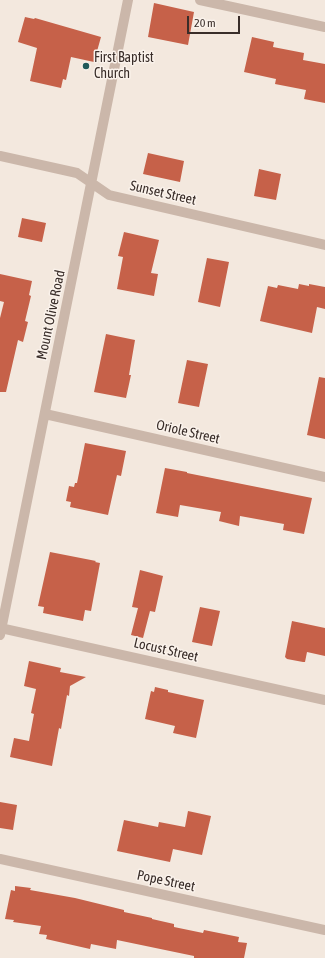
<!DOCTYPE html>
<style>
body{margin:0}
#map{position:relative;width:325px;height:958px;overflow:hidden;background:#f3e8de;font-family:"Asap Condensed",sans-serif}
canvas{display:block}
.scale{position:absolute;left:187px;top:16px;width:53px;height:18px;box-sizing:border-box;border:2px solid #392d29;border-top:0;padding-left:5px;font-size:12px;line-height:14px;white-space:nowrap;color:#392d29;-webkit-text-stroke:3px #faf2eb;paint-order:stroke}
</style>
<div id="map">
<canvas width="325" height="958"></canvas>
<div class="scale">20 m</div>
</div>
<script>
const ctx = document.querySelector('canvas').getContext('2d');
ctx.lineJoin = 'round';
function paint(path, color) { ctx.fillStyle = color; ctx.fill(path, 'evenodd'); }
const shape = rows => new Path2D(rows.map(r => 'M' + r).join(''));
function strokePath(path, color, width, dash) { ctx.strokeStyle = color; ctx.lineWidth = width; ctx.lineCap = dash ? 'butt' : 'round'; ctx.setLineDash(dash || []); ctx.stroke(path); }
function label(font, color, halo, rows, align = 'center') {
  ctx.font = font + ' "Asap Condensed",sans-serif'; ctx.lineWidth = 3; ctx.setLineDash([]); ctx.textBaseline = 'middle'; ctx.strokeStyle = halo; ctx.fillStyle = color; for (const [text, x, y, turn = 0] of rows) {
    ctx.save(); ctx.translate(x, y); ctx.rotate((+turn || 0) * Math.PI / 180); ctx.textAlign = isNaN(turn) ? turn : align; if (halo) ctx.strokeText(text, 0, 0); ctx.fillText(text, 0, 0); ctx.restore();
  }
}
const building = shape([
 [154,3,194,12,188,45,148,37],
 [25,17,34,19,35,18,101,37,94,62,71,57,66,80,63,79,61,88,30,81,37,48,18,42],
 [252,37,274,42,273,47,304,53,303,60,325,64,325,103,304,99,306,90,275,84,276,79,244,72],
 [148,153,184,161,180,182,143,174],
 [259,169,281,174,276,200,254,196],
 [22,218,46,223,42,242,18,237],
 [124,232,159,240,151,273,158,274,154,296,117,289,123,257,118,256],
 [207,258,229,262,220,307,198,302],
 [0,274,32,281,29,295,31,296,25,321,28,322,23,342,18,340,6,392,0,392,0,318,4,302,0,301],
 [299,284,309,286,309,284,325,287,325,309,317,307,312,333,260,321,268,286,277,288,278,285,298,289],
 [106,334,135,340,129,375,131,375,126,398,94,392],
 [187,360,208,364,199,407,178,403],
 [319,377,325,378,325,439,307,435],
 [85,443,126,451,121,476,117,475,108,515,70,507,71,502,66,501,69,486,74,487,75,483,77,483],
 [165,468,187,472,187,473,312,498,304,534,283,530,284,524,240,516,239,526,219,521,221,512,180,505,178,517,156,513],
 [50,552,96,561,95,562,100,563,91,611,85,610,83,621,43,613,44,607,38,606],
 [140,570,163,576,155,612,150,611,143,638,131,635,138,608,132,607],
 [200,607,220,611,212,646,192,642],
 [292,621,325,628,325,656,307,652,305,662,303,662,287,659,285,657],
 [29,661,61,668,60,672,86,677,70,686,69,696,67,695,61,729,59,728,52,766,10,757,14,738,29,741,34,714,31,713,36,689,24,686],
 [155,687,168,690,168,692,204,700,196,738,173,733,175,726,145,719,151,691,154,692],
 [0,802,17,805,13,830,0,828],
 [188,811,211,816,202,855,173,849,170,862,117,851,124,820,158,827,159,822,185,827],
 [15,886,31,888,30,890,75,898,124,910,124,912,152,918,152,919,174,924,174,927,203,933,204,930,239,937,238,942,247,943,244,958,194,958,194,956,117,940,116,949,91,944,90,949,46,939,47,935,39,934,41,926,13,922,14,920,5,919,11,890,15,891]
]);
const minor = shape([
 [200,0,325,27],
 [0,156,77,173,109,195,325,245],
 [45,414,325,477],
 [0,628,325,700],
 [0,635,128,0],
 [0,859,325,930]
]);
const markers = [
 [86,66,4,"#1f595a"]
];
const poiNames = [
 ["First Baptist",94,58],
 ["Church",94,74]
];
const streetNames = [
 ["Sunset Street",163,193,13],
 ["Mount Olive Road",51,315,-78],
 ["Oriole Street",188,432,13],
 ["Locust Street",166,650,13],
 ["Pope Street",166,881,12]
];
paint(building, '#c66149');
strokePath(minor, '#cbb7aa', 10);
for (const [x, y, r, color] of markers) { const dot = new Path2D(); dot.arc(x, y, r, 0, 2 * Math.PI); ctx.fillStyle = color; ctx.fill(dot); strokePath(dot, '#faf2eb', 1.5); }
label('14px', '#392d29', '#faf2eb', poiNames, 'left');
label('14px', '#392d29', '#faf2eb', streetNames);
</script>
